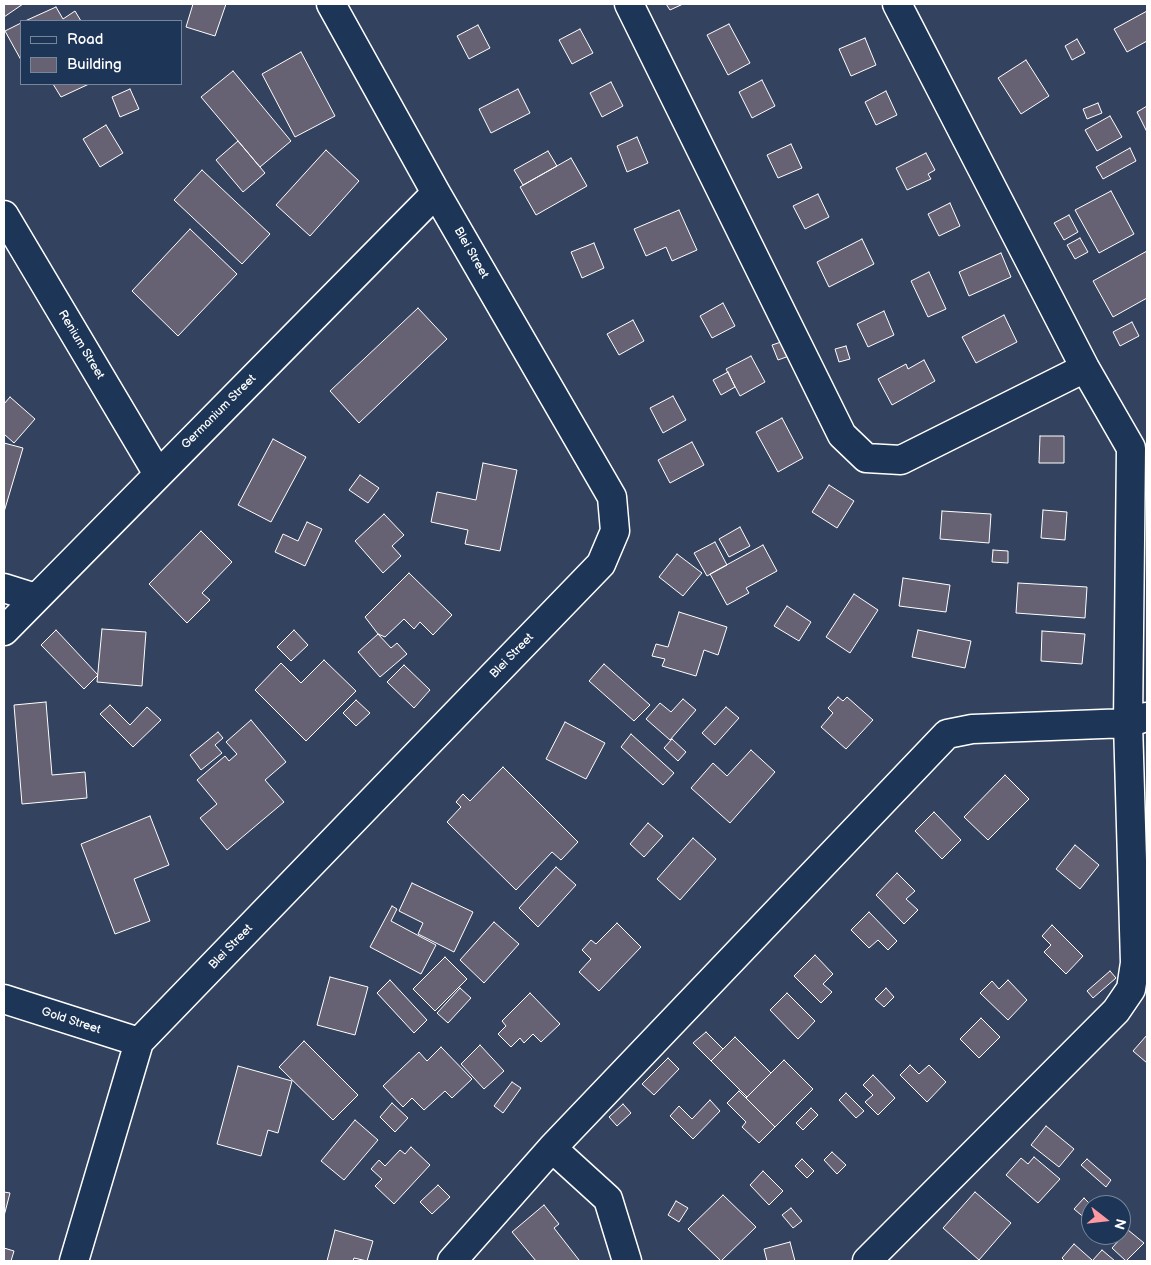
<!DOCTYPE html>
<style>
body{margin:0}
#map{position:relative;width:1151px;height:1265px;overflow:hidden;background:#33425f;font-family:"Balsamiq Sans",sans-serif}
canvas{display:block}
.frame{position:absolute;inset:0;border:5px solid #fff;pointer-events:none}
.legend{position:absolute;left:20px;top:20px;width:162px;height:65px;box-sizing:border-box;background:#1d3557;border:1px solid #77869a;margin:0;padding:6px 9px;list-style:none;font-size:15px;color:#fff}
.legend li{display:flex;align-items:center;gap:10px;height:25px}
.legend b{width:25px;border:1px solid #77869a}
.north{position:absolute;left:1081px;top:1195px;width:50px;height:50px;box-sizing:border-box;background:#1d3557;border:1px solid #77869a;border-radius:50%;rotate:106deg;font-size:14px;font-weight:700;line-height:20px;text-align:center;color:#fff}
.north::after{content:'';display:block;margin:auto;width:18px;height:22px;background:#ff9aa2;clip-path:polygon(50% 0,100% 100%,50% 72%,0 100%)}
</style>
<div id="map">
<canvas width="1151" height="1265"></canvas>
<div class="frame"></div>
<ul class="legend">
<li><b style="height:6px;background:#1d3557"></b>Road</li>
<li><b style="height:14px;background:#666273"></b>Building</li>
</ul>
<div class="north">N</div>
</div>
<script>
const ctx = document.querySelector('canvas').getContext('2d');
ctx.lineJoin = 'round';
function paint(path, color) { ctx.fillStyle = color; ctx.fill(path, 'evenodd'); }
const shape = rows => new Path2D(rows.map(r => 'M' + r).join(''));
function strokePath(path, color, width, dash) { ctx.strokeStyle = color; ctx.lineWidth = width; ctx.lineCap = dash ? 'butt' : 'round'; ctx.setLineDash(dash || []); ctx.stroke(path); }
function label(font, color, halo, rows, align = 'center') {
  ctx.font = font + ' "Balsamiq Sans",sans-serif'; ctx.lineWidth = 4; ctx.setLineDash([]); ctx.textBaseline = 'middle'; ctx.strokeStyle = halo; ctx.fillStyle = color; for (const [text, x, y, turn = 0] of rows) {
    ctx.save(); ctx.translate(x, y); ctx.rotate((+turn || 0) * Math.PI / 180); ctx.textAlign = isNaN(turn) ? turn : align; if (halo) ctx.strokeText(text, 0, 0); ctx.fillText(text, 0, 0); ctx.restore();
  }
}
const building = shape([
 [4,4,23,4,4,17,4,4],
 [193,4,226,4,215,36,186,27,193,4],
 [666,4,683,4,670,10,666,4],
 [56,7,63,19,75,11,81,21,25,21,56,7],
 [1147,11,1147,41,1127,52,1114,29,1147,11],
 [21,23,21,60,5,31,21,23],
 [729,24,750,63,728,75,707,35,729,24],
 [478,25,490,48,469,59,457,36,478,25],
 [580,29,593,53,572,64,559,40,580,29],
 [865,38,876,65,851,76,839,49,865,38],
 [1077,39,1085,53,1072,60,1065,46,1077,39],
 [301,52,335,116,295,137,262,74,301,52],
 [1026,60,1049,96,1021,114,998,78,1026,60],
 [233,71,291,141,260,167,201,97,233,71],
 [762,80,775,106,752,118,739,92,762,80],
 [611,82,623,106,602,117,590,93,611,82],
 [53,84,89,84,61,97,53,84],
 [130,89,139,109,120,117,112,97,130,89],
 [518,89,530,113,491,133,479,109,518,89],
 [886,91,897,115,876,125,865,102,886,91],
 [1098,103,1102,113,1087,119,1083,109,1098,103],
 [1147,106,1147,132,1137,112,1147,106],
 [1110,116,1122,137,1097,151,1085,130,1110,116],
 [106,125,123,153,100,167,83,139,106,125],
 [637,137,648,163,627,172,617,146,637,137],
 [238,141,265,173,243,192,216,160,238,141],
 [791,144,802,168,778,178,767,155,791,144],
 [1130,148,1136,161,1103,179,1096,167,1130,148],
 [326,150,359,181,310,236,276,205,326,150],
 [548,151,557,166,523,185,514,170,548,151],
 [926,153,935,170,928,174,931,179,907,190,896,168,926,153],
 [571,158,587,186,536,215,520,187,571,158],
 [202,170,270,234,242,264,174,200,202,170],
 [1111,191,1134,234,1099,253,1075,210,1111,191],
 [818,194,829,217,805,229,793,206,818,194],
 [950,203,960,226,939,236,928,214,950,203],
 [679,210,697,250,672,261,666,247,646,256,634,229,679,210],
 [1069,215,1078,232,1064,240,1054,223,1069,215],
 [190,229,237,274,178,336,132,291,190,229],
 [1080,238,1088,252,1075,259,1067,245,1080,238],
 [862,239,874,264,829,287,817,262,862,239],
 [594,243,604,268,582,278,571,252,594,243],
 [1147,251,1147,298,1113,317,1093,281,1147,251],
 [1001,253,1011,277,969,296,959,272,1001,253],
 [929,272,946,309,928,317,911,281,929,272],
 [723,303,735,326,712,338,700,316,723,303],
 [418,308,447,339,359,423,330,391,418,308],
 [884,311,894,335,868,347,857,324,884,311],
 [1004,315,1017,342,976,363,962,337,1004,315],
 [633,320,644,341,619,355,607,334,633,320],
 [1132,322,1139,336,1120,346,1113,332,1132,322],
 [784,341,789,356,778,360,772,345,784,341],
 [846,346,850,359,839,362,835,349,846,346],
 [751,356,765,382,740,396,726,369,751,356],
 [924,360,935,381,892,405,878,379,906,364,908,369,924,360],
 [728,372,735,387,721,395,713,380,728,372],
 [673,396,686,420,663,433,650,408,673,396],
 [10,397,35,419,14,443,4,434,4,404,10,397],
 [782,418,803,458,778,472,756,432,782,418],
 [1040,436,1064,436,1064,463,1039,463,1040,436],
 [273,439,306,457,271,522,238,505,273,439],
 [692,442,704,465,670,483,658,460,692,442],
 [4,443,23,448,4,512,4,443],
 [483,463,517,470,500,551,465,544,468,530,431,522,437,492,476,500,483,463],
 [360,475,379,488,368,503,349,490,360,475],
 [829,485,854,501,837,528,812,512,829,485],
 [1043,510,1067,512,1065,540,1041,538,1043,510],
 [942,511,991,514,989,543,940,539,942,511],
 [384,514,404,535,392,546,401,556,383,573,355,541,384,514],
 [307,522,322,529,305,566,275,552,283,534,298,541,307,522],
 [740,527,750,546,729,557,719,539,740,527],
 [201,531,232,562,202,593,210,600,187,623,149,584,201,531],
 [715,542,727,565,707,576,694,553,715,542],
 [763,545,777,571,746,588,749,593,727,605,710,574,763,545],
 [993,550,1008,551,1008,563,992,562,993,550],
 [677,554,702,573,683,596,659,577,677,554],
 [409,573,452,615,433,635,420,622,414,629,404,619,385,637,378,634,365,617,409,573],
 [903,578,950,585,946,612,899,606,903,578],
 [1018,583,1087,587,1085,618,1016,613,1018,583],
 [854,594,878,610,850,653,826,637,854,594],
 [787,606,811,622,799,641,774,626,787,606],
 [679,612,727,627,718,655,704,650,696,676,662,666,665,659,652,656,656,644,668,647,679,612],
 [102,629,146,632,142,686,97,682,102,629],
 [56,630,98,675,84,689,41,645,56,630],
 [294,630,308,645,291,661,277,647,294,630],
 [918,630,971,641,965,668,912,657,918,630],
 [1042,631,1085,634,1082,664,1041,661,1042,631],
 [378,634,391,648,397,643,407,654,380,677,358,652,378,634],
 [324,660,356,691,306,741,255,690,281,663,301,683,324,660],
 [604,664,650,705,634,721,589,681,604,664],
 [404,665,430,690,414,708,387,682,404,665],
 [838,697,843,701,847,697,873,720,846,749,821,727,833,713,828,708,838,697],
 [683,699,696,710,670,740,646,719,660,703,671,712,683,699],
 [356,700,370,713,356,726,343,713,356,700],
 [46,702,52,775,85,772,87,798,22,804,14,705,46,702],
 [110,705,130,725,147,707,161,720,133,747,100,714,110,705],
 [726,707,739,718,715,745,702,733,726,707],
 [251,720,286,762,265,780,284,802,227,850,200,818,217,804,197,780,225,756,229,761,237,754,226,742,251,720],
 [565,722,605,743,586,779,546,759,565,722],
 [218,732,223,738,215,745,222,753,201,770,190,755,218,732],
 [631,734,674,773,663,785,621,747,631,734],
 [672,739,686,752,678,761,664,748,672,739],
 [751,750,775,772,730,823,691,788,713,763,727,776,751,750],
 [503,767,578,842,561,860,552,852,516,890,447,822,461,807,456,802,463,794,470,801,503,767],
 [1005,775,1029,799,988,840,964,817,1005,775],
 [934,812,961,840,942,859,915,831,934,812],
 [150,816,169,865,134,879,150,921,115,934,81,844,150,816],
 [648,823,663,836,644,857,630,844,648,823],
 [693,838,716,859,680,900,657,879,693,838],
 [1075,845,1099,865,1080,889,1056,869,1075,845],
 [556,867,576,885,538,927,519,908,556,867],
 [897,873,915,891,906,899,918,910,904,924,876,895,897,873],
 [412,883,473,912,454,952,418,934,423,923,399,911,412,883],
 [392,906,397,909,391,921,436,945,421,974,370,947,392,906],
 [869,912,897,941,888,950,878,940,869,948,851,930,869,912],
 [494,922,519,944,484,983,460,960,494,922],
 [617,923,641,947,599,991,579,972,591,959,582,950,591,940,596,944,617,923],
 [1052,925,1083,956,1066,974,1044,952,1051,945,1042,936,1052,925],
 [815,955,833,974,823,984,832,992,821,1003,794,976,815,955],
 [445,957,467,979,435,1011,413,989,445,957],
 [1110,971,1116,978,1093,998,1087,991,1110,971],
 [330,977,368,987,355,1035,317,1025,330,977],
 [390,980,427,1020,414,1033,377,993,390,980],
 [1008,980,1027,1000,1008,1020,980,993,992,981,999,989,1008,980],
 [460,988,471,998,448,1023,437,1013,460,988],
 [886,988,894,997,884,1007,875,999,886,988],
 [530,993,560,1024,541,1042,533,1034,524,1043,520,1038,511,1047,498,1034,506,1026,502,1021,530,993],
 [787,993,815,1021,798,1039,770,1010,787,993],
 [981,1018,1000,1037,979,1058,960,1039,981,1018],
 [706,1032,723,1049,711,1061,693,1043,706,1032],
 [1147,1035,1147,1063,1133,1051,1147,1035],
 [735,1037,771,1073,747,1097,711,1061,735,1037],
 [304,1041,358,1095,333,1120,279,1067,304,1041],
 [480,1045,504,1071,484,1089,461,1064,480,1045],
 [441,1047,472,1079,452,1098,445,1091,424,1110,412,1098,403,1107,383,1086,419,1052,427,1061,441,1047],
 [668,1058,679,1069,654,1095,642,1084,668,1058],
 [784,1060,813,1089,775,1127,746,1098,784,1060],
 [910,1065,919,1074,929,1065,946,1082,927,1102,900,1075,910,1065],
 [238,1066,292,1081,278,1133,268,1130,261,1156,217,1144,238,1066],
 [873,1075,895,1098,878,1115,865,1102,873,1095,863,1085,873,1075],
 [512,1082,521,1088,503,1113,494,1106,512,1082],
 [739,1091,775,1127,759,1143,742,1127,746,1122,727,1103,739,1091],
 [846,1093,864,1111,856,1118,839,1100,846,1093],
 [710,1100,720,1111,693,1139,670,1116,679,1106,692,1119,710,1100],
 [392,1103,408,1118,395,1132,380,1117,392,1103],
 [623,1104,631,1113,617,1126,609,1117,623,1104],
 [811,1108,818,1115,803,1130,796,1123,811,1108],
 [355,1120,378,1140,344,1180,321,1161,355,1120],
 [1046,1126,1074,1149,1059,1167,1031,1145,1046,1126],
 [411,1147,430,1165,394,1204,375,1186,382,1179,371,1169,379,1160,385,1166,400,1150,405,1154,411,1147],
 [832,1152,846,1165,837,1174,824,1160,832,1152],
 [1034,1157,1060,1179,1038,1203,1006,1175,1021,1158,1028,1164,1034,1157],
 [802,1159,814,1171,807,1178,795,1166,802,1159],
 [1087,1159,1111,1180,1106,1187,1081,1165,1087,1159],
 [763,1171,783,1191,769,1205,750,1185,763,1171],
 [438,1185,450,1197,432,1214,420,1202,438,1185],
 [4,1192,10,1193,4,1216,4,1192],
 [975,1192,1011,1223,979,1260,943,1228,975,1192],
 [723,1195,756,1227,721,1261,688,1229,723,1195],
 [1084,1198,1091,1205,1091,1216,1087,1220,1074,1209,1084,1198],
 [676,1201,688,1208,679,1222,668,1215,676,1201],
 [544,1205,559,1224,554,1228,579,1260,577,1261,536,1261,512,1232,544,1205],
 [791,1208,802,1221,793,1228,782,1215,791,1208],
 [335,1230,373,1241,367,1261,354,1258,353,1261,327,1261,335,1230],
 [1128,1230,1144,1243,1126,1261,1112,1248,1128,1230],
 [790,1242,795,1261,767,1261,764,1249,790,1242],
 [1074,1244,1092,1260,1092,1261,1065,1261,1062,1258,1074,1244],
 [4,1248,14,1251,11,1261,4,1261,4,1248],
 [1102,1250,1115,1261,1092,1261,1102,1250]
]);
const minor = shape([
 [629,4,842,435,866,458,901,460,1085,368],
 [4,215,158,474],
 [4,588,36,598],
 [4,631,436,193],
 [4,999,139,1042],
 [552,1148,608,1199,627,1261],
 [74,1261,139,1042,601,564,615,531,612,497,436,193,331,4],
 [452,1261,552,1148,947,734,972,729,1128,723,1146,717],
 [867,1261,1116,1011,1131,989,1135,963,1128,723,1131,448,1085,368,897,4]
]);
const streetNames = [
 ["Blei Street",471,253,60],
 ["Renium Street",81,345,59],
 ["Germanium Street",219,412,-45],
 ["Blei Street",512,656,-46],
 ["Blei Street",231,947,-46],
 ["Gold Street",71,1021,18]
];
paint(building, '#666273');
strokePath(building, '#fff', 1);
strokePath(minor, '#fff', 31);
strokePath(minor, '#1d3557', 28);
label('12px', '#fff', '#1d3557', streetNames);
</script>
